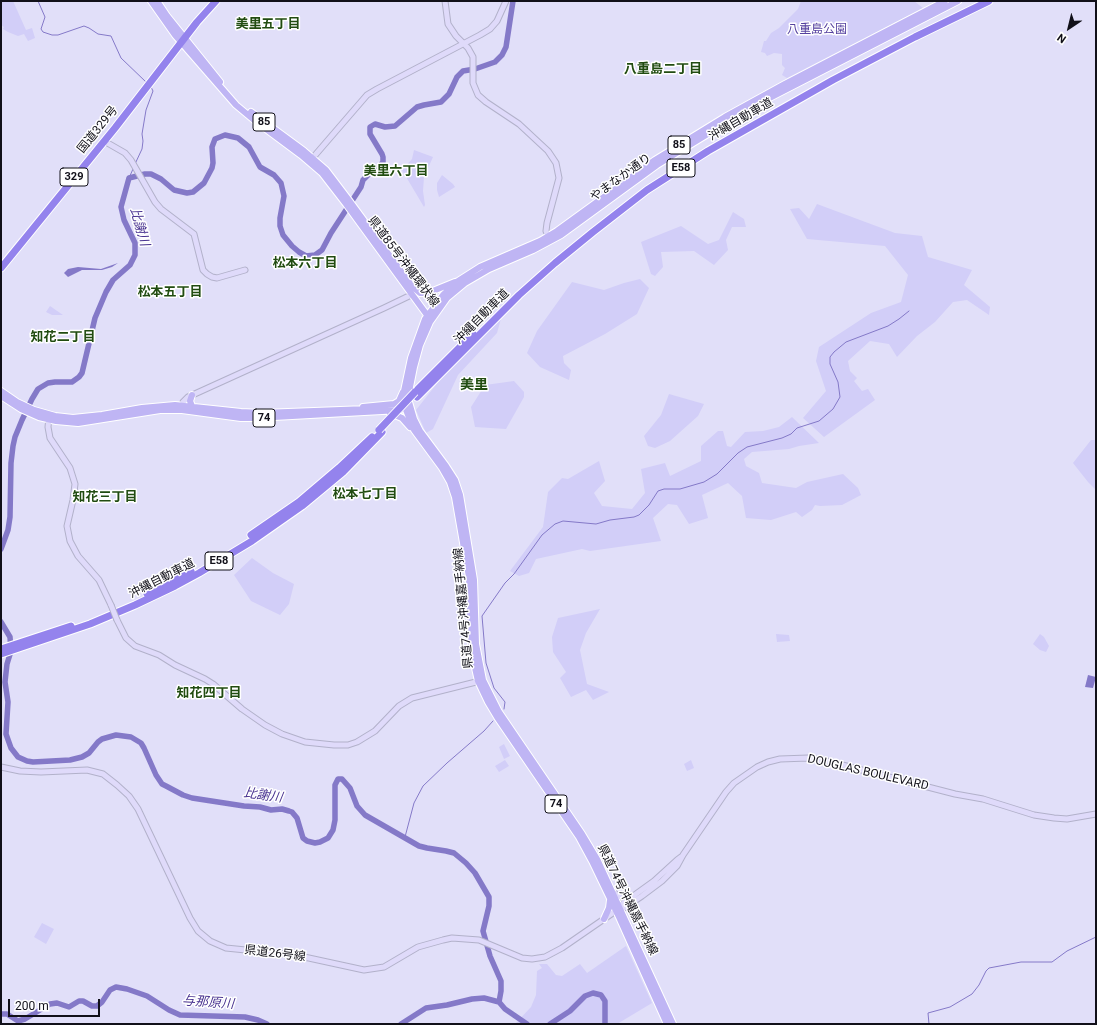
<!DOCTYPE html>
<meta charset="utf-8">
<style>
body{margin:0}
#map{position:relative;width:1097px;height:1025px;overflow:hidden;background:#e1dff9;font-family:Roboto,sans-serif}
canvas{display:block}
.frame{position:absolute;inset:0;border:2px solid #111019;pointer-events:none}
.north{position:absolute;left:1049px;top:8px;width:40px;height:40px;-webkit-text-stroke:3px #fff;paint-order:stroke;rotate:215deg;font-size:11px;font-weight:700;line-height:16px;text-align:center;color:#111019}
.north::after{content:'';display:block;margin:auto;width:14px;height:18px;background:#111019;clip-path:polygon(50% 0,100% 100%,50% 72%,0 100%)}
.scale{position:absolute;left:8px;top:999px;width:92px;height:18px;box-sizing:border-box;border:2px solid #111019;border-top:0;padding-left:5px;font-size:12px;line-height:14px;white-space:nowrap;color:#111019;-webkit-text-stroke:3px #fff;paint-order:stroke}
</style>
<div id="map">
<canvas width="1097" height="1025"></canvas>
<div class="frame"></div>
<div class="north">N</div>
<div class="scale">200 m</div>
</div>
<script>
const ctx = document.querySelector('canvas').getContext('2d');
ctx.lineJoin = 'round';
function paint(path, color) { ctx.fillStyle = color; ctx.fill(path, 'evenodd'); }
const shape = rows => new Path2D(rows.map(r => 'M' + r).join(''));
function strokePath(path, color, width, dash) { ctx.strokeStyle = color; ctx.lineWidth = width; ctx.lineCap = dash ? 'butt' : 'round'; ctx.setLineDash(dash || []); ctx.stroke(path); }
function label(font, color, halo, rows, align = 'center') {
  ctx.font = font + ' Roboto,"Noto Sans JP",sans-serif'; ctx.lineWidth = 3; ctx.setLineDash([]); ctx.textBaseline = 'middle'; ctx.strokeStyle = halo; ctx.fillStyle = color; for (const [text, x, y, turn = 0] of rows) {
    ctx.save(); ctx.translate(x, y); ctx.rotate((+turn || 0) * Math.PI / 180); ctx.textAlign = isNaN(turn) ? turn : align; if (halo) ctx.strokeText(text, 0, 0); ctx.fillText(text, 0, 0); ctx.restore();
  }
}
const green = shape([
 [1,1,13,1,26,30,32,28,35,38,28,41,24,34,18,36,8,32,3,29,4,27,1,25],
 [801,1,914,1,923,8,787,78,782,75,785,68,782,65,782,54,774,53,767,56,765,53,761,52,764,41,766,41,771,33,779,28,798,9],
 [414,150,433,157,424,177,423,191,425,205,424,207,402,170,412,159],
 [442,175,453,184,455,187,439,197,437,190,437,183],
 [817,204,895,233,922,236,928,257,972,270,964,285,990,307,989,315,967,300,953,302,935,322,917,336,897,357,889,344,870,341,848,361,850,371,857,378,854,381,862,391,868,389,875,400,824,437,803,418,826,391,816,361,819,347,871,313,901,302,908,275,885,246,807,239,790,209,799,208,809,219],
 [733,212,744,219,746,227,732,227,726,240,728,250,714,265,694,251,661,252,663,267,655,276,651,274,641,242,681,226,708,244,719,240],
 [640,279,649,288,637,314,605,334,563,356,564,363,571,370,569,380,540,367,527,353,537,331,572,282,604,290,624,283],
 [50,306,63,315,52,315,46,312],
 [502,315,497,333,458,375,433,429,426,433,416,410,454,362],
 [514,381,524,392,524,397,506,429,475,427,471,407,485,385],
 [669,394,704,404,698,416,670,441,655,448,648,446,644,436,661,415],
 [792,417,819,443,799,446,789,449,752,452,744,459,746,466,759,473,762,483,796,488,807,482,843,474,858,488,861,495,842,505,820,506,815,505,812,510,802,517,796,512,771,520,746,518,742,496,728,483,702,495,708,518,689,524,677,505,668,504,653,518,661,541,590,551,582,549,536,559,529,573,519,576,510,571,543,527,548,492,562,478,568,479,599,461,605,481,594,493,602,506,632,509,645,493,641,469,665,463,670,476,701,461,701,446,718,431,723,431,727,446,731,447,745,432,763,431,779,427],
 [1091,440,1096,440,1096,490,1088,482,1073,463],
 [252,558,273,573,294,584,289,604,280,615,251,601,234,575],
 [600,609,586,633,580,650,587,684,609,692,593,700,586,690,571,697,560,678,566,672,553,652,552,637,558,618],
 [776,634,789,635,790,641,777,642],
 [1040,634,1044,637,1049,646,1046,652,1040,650,1033,644],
 [504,744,510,756,504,759,499,747],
 [505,760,509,766,499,772,495,766],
 [691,760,694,768,687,771,684,764],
 [42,923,54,929,46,944,34,937],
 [626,946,652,1003,617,1024,515,1024,531,1007,536,995,537,971,542,968,539,964,547,964,556,975,562,976,580,964,587,973]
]);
const water = shape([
 [118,263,112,267,102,270,82,270,68,277,64,273,68,269,78,267,101,269],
 [1088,675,1096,677,1093,688,1085,687]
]);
const stream = shape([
 [38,1,45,17,41,29,43,32,52,35,58,35,84,26,89,28,98,34,111,36,121,58,146,82],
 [135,164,142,149,143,141,142,134,146,110,153,91,151,87],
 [129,178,133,169],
 [504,709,505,702,494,688,486,663,482,616,505,583,514,574,542,535,555,524,563,521,596,524,610,520,634,517,639,515,649,505,658,491,664,489,680,489,704,482,717,474,738,453,747,447,782,438,791,434,797,428,819,421,833,409,840,397,838,382,830,364,830,357,834,352,846,342,888,326,899,319,909,311],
 [405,837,414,803,423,786,447,763,484,731,493,721],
 [929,1024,928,1013,950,1007,972,994,979,985,986,971,989,968,1021,962,1052,962,1067,951,1096,937]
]);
const river = shape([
 [1,549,8,530,10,517,11,463,13,446,15,437,22,420,32,399,38,389,48,383,55,382,72,382,79,377,82,373,95,318,106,292,113,280,130,265,135,255,135,243,124,220,121,207,129,178,145,174,151,174,161,179,174,190,187,193,193,192,204,183,212,168,213,163,212,147,215,139,225,135,238,138,249,147,260,167,274,175,281,183,284,196,280,218,280,226,283,235,292,246,299,252,306,256,315,255,322,250,331,233,361,187,363,180,370,173,379,167,383,162,383,157,382,154,370,134,370,127,375,124,385,127,395,126,417,107,424,105,441,102,449,94,457,77,463,71,475,69,495,62,502,55,506,47,513,1],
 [1,622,10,637,11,651,7,664,5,682,8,702,6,734,11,748,18,757,27,761,33,762,70,760,82,757,89,753,98,742,102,739,116,735,131,737,141,743,144,748,156,775,162,784,166,786,183,795,192,798,244,806,260,807,271,810,282,809,289,811,292,812,297,818,303,838,307,841,315,843,320,842,328,838,333,830,335,820,335,785,338,779,342,779,350,788,357,806,365,815,419,846,427,848,446,851,454,853,466,863,475,873,489,897,489,906,483,931,490,956,501,981,501,991,499,1002],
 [1,1014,7,1014,18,1021,25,1019,50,1004,57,1003,69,1007,79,1001,83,1001,92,1006,97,1006,102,1002,110,990,116,987,127,989,147,996,169,1010,180,1015,245,1017,258,1020,267,1024],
 [401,1024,426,1008,447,1005,472,999,484,998,499,1002,505,1009,527,1024],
 [550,1024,570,1011,585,996,593,993,601,995,605,1001,605,1024]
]);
const secondary = shape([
 [445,1,448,24,456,36,468,48,473,57,473,83,478,95,486,102,519,124,548,151,556,163,559,178,547,223,546,231,549,238],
 [104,141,125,153,131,160,155,202,161,209,194,234,203,270,207,274,212,277,217,278,245,270],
 [310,161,367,95,377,89,480,35,490,29,497,21,506,1],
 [182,408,183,402,188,397,384,308,409,296,411,293],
 [49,417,48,427,50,438,70,468,75,484,73,500,67,526,70,541,78,556,99,580,111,605],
 [117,620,126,638,135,646,159,655,175,665,205,679,213,684,242,709,265,725,282,734,305,742,334,745,348,745,357,742,375,731,399,706,412,698,480,681],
 [1,767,20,771,41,772,87,770,103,774,117,785,129,796,138,809,190,918,198,931,210,941,226,948,295,955,364,970,384,967,418,947,443,940,452,938,479,940,522,958,532,959,545,957,562,948,620,908,622,904,654,881,677,860,681,857],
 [612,892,621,897,630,898],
 [620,908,624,908,642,896,662,881,677,866,683,855,726,792,734,783,757,767,768,762,780,759,808,758,823,760,955,794,983,799,1034,815,1054,818,1067,819,1096,814]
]);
const primary = shape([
 [151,1,175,35,236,105,254,120,301,155,322,173,346,204,427,315,431,317],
 [157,1,167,16,220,82],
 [251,112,304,151,326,170,348,199,412,286],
 [413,287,420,293,428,293,455,282],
 [1,391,17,402,34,410,55,416,73,418,102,415,142,408,175,405,241,412,262,413,367,409],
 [1,396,21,409,39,417,56,421,78,423,160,410,182,410,241,418,256,418,400,410],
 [192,406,190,401,192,395],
 [363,407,394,404,399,401,403,392],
 [390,413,402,418,410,427],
 [604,919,609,908,610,900],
 [667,1024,619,917,592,861,579,837,497,717,488,702,478,681,473,659,471,644,469,577,455,497,450,482,442,468,414,430,406,410,404,391,411,358,425,319,443,295,458,281,480,267,540,241,557,231,655,160,725,117,785,84,945,1],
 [673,1024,597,859,582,834,499,712,483,680,476,644,474,580,460,495,455,480,446,466,420,431,414,419,409,402,409,392,414,367,420,345,430,322,447,298,465,283,489,269,533,250,561,235,657,165,752,107,958,1]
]);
const highway = shape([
 [1,268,115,128,197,22,216,1],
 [418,389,473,334],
 [417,397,519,295,555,263,593,232,647,190,708,151,833,80,915,37,989,1],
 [251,535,299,502,339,468,372,437],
 [147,594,191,571],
 [1,649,71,626],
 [1,654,90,624,135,605,175,586,199,573,252,541,302,506,343,472,382,432]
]);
const secondaryBridge = shape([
 [111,605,117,620]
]);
const highwayBridge = shape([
 [379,430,415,392]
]);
const shields = [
 [264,122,22],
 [679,145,22],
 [681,168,28],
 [74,177,28],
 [264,418,22],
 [219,561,28],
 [556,804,22]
];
const shieldNames = [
 ["85",264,122],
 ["85",679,145],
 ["E58",681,168],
 ["329",74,177],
 ["74",264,418],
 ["E58",219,561],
 ["74",556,804]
];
const parkNames = [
 ["八重島公園",817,30]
];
const streetNames = [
 ["沖縄自動車道",741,120,-30],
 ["国道329号",98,130,-51],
 ["やまなか通り",621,178,-36],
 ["県道85号沖縄環状線",403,262,53],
 ["沖縄自動車道",482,317,-45],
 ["沖縄自動車道",162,579,-27],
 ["県道74号沖縄嘉手納線",464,608,-95],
 ["DOUGLAS BOULEVARD",868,773,13],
 ["県道74号沖縄嘉手納線",627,900,64],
 ["県道26号線",275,954,7]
];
const neighbourhoodNames = [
 ["美里五丁目",268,25],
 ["八重島二丁目",663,70],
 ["美里六丁目",396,172],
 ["松本六丁目",305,264],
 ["松本五丁目",170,293],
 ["知花二丁目",63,338],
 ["松本七丁目",365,495],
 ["知花三丁目",105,498],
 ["知花四丁目",209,694]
];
const waterNames = [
 ["比謝川",139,227,74],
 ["比謝川",263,796,8],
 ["与那原川",208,1003,4]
];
const quarterNames = [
 ["美里",474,385]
];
paint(green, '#d2cef8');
paint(water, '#8479c8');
strokePath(stream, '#8479c8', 1);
strokePath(river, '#8479c8', 5.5);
strokePath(secondary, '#b2b1ca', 7);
strokePath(primary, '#fff', 8);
strokePath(highway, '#fff', 9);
strokePath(secondary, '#dfdafa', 5);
strokePath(primary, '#bfb5f4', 6);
strokePath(highway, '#9483ed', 7);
strokePath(secondaryBridge, '#b2b1ca', 7, []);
strokePath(highwayBridge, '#fff', 9, []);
strokePath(secondaryBridge, '#dfdafa', 5);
strokePath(highwayBridge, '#9483ed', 7);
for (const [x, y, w] of shields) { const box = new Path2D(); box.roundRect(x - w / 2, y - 9, w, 18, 3); ctx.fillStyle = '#fff'; ctx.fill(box); strokePath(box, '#111019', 1); }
label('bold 11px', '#111019', null, shieldNames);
label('12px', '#55419f', '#fff', parkNames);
label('12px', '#111019', '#fff', streetNames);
label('bold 13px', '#214c11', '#fff', neighbourhoodNames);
label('italic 13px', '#483290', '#fff', waterNames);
label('bold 14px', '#214c11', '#fff', quarterNames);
</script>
